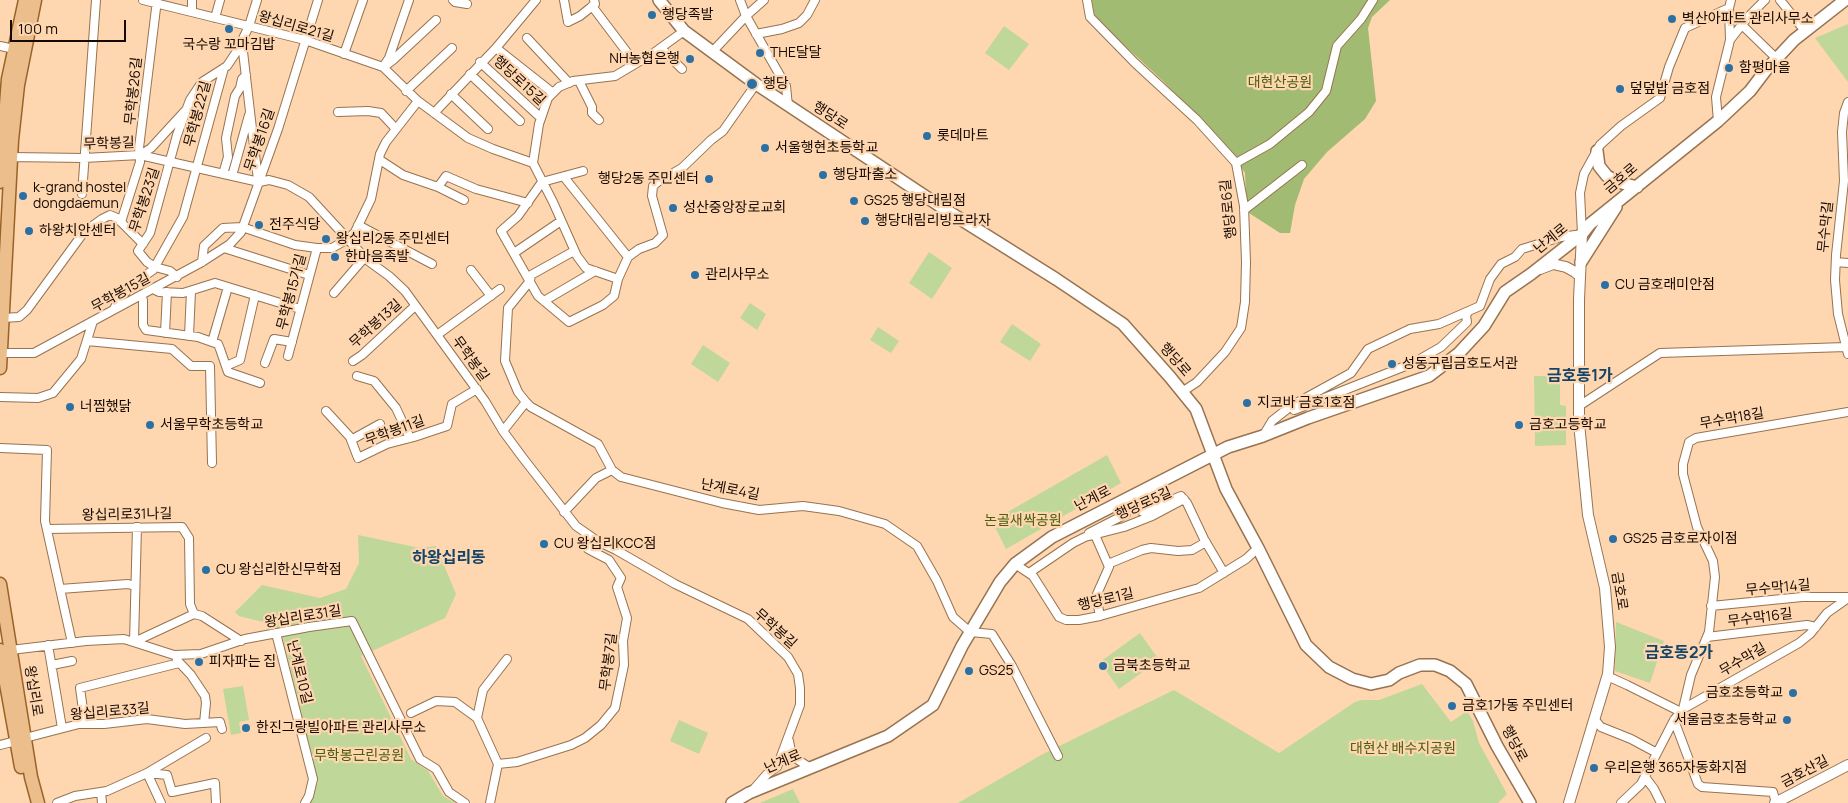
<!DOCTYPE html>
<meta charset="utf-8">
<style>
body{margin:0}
#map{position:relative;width:1848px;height:803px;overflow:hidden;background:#fed6b0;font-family:Manrope,sans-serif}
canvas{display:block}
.scale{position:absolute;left:10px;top:20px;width:116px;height:22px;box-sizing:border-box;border:2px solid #160900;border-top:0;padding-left:6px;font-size:15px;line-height:18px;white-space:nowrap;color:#160900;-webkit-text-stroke:4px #fed6b0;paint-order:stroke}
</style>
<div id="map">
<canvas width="1848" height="803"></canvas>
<div class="scale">100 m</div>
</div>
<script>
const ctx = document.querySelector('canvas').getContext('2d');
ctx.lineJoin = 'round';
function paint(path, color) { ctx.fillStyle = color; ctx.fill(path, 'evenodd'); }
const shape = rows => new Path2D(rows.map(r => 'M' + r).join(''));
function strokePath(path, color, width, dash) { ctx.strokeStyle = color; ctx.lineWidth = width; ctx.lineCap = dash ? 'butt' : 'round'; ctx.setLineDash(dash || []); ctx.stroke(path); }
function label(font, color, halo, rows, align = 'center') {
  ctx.font = font + ' Manrope,"Noto Sans KR",sans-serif'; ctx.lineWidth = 4.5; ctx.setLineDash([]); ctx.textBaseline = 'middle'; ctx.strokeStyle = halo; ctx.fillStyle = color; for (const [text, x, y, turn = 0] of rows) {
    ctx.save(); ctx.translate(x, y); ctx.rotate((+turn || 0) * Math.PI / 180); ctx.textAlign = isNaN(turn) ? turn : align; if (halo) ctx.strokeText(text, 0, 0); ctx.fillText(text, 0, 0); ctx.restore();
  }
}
const green = shape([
 [1848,24,1848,82,1815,38],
 [1004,26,1029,44,1009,70,985,53],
 [929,252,952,268,932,299,909,283],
 [750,303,766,314,757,330,740,318],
 [1012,324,1041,344,1030,361,1000,342],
 [878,327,899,341,891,353,870,340],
 [703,345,730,363,718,382,691,364],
 [1534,376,1560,376,1560,405,1566,406,1566,445,1535,446],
 [1107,455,1121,483,1006,549,992,521],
 [358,535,420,548,436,546,456,594,445,618,361,656,411,759,428,771,443,796,455,803,310,803,318,782,283,638,271,624,239,616,235,612,262,585,320,598,346,589,359,563],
 [1616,622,1664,641,1650,683,1615,671],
 [1140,633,1159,660,1119,689,1100,662],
 [1422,684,1451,722,1467,711,1473,721,1479,743,1507,794,1498,803,958,803,1043,754,1174,690,1279,753,1355,702,1362,700,1379,700],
 [243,686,249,720,239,722,241,733,231,735,223,689],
 [679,720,708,733,699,754,670,741],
 [793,789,800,803,760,803]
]);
const forest = shape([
 [1092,0,1390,0,1372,17,1368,28,1376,101,1365,119,1327,152,1304,179,1295,205,1290,233,1280,233,1249,213,1246,195,1245,173,1231,152,1163,81,1095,18]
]);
const minor = shape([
 [143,0,305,40,383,67,418,101,468,138,493,149,533,163,553,202,577,256,586,268,618,279],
 [453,0,455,2,467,4],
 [564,0,568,22,580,16,595,4,594,0],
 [740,0,746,16,786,86,788,106],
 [1087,0,1090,17,1135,63,1197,120,1236,163,1244,206,1246,262,1245,302,1241,328,1225,352,1197,382,1182,392],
 [1780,0,1805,31],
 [592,6,635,63],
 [192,12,192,0],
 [215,18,220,0],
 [1742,25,1777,59],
 [756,34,782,29,799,23,807,15,815,0],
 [527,38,569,83],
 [1730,40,1748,17,1765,0],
 [242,43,258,180],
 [0,46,14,49],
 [496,48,553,93],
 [661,48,682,69],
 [713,51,746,16,764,0],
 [344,54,363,0],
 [480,62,541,118],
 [385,66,393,60,436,20],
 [383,67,389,58,409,0],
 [470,74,520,121],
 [579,81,592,107,592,113,599,120],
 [406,91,452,48],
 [451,94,488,129],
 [1848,102,1844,113,1842,132,1844,181,1836,255,1835,280,1838,314,1848,354],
 [338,112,368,111,381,113,396,129],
 [434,113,496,48,536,0],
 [1718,121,1716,97,1730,40,1729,8,1731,0],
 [140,155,151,148,185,111],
 [9,160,11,157,84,158,140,155,259,182,269,180,288,185,309,197,367,260,389,276,405,291,485,401,503,431,523,458,576,526,599,542,616,550,675,584,748,619,788,657,798,674,800,688,800,705,777,767,767,774,753,790],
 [380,160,403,175,438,187,464,200],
 [533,163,539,124,548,98,559,87,573,81,615,76,655,52,684,31],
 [1236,163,1270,144,1309,112,1326,91,1337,46,1361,19,1373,0],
 [583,171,542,182,518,216,501,231,538,296,569,322,603,305,614,296,618,279,628,257,639,249,655,243,663,235,652,196,653,186,659,181,682,168,711,140,723,131,756,84],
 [223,174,228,157,226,138,235,96,240,88,242,79,246,75],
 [232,176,249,115],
 [564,177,628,257],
 [438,187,446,176,476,189,528,203],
 [82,194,96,0],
 [1244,210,1302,165],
 [121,222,140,162,139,148,157,0],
 [358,225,432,264],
 [224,248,309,275],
 [514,253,561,221],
 [202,262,204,246,223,228,242,227,295,245,317,248,332,248,348,239,355,232,371,199,380,154,386,142,418,101],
 [1836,262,1848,263],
 [471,270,491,296],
 [177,277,170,271,155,267,147,262,138,251,150,233,177,135,190,100,202,82,227,66,237,51,249,26,257,0],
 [153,289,159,292,183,293,215,283,300,309],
 [334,293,365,257],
 [141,295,143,300,143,325,146,330,198,337,212,342,218,344,220,349,228,372,260,383],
 [544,301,595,271],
 [114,309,120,298,132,285,153,270,183,217,224,68],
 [3,318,19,317,27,310,84,232,102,219,110,215,117,218,143,244],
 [165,333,167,292],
 [437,335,500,289],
 [189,336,191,291],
 [87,341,172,349,191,366,210,366,212,463],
 [212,342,228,287],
 [1,353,34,353,93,321],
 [288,356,317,248],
 [353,361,362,355,415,306],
 [265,363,274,339,292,342],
 [226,366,240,360,255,295],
 [357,376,374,381,396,408,410,438],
 [0,397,38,398,53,393,81,359,93,321,202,262,230,244,241,232,278,129,318,0],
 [526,402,518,392,505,361,508,308,530,281,531,275,574,251],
 [1579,406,1660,353,1846,347],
 [1294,410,1413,363,1441,347,1467,322,1466,315,1468,312],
 [326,411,350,437,358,458,387,444,414,437,447,426,452,404,477,389],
 [503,431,526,402,531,407,598,444,612,470,621,477,722,503,759,510,803,506,839,511,885,524,917,546,937,581,953,617,970,632,992,634,1012,666,1058,756],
 [1263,436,1272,421,1291,406,1351,373,1368,349,1410,329,1439,324,1480,306,1490,279,1501,264,1515,257,1522,249,1561,237,1582,234,1580,193,1584,174,1600,145,1621,126,1660,98,1669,67,1685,28,1729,8],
 [351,440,380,424],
 [0,448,47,450,45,521,72,643],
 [1123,501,1143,512,1181,496,1187,503,1204,539,1224,573],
 [564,512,596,478,612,470],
 [137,527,134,642,194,614],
 [47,529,182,527,189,538,190,604,194,614],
 [1089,533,1126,514,1123,501],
 [1095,535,1109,567,1097,594,1097,601,1100,616],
 [1015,564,1033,576,1059,617,1066,620,1079,620,1100,616,1199,588,1246,559,1258,548],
 [1108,564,1142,550,1151,548,1178,551,1192,550,1206,542],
 [1029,573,1073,543,1085,537,1124,527,1152,516,1184,499],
 [60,589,128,584,135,586],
 [1711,606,1802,597,1848,597],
 [194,614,202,616,241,641],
 [276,633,313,779,309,796,305,803],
 [1707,637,1807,625,1816,627],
 [48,645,62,728],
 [11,650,86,641,124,639,174,655,201,654,245,639,309,627,352,621,420,759,436,769,449,792,465,803],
 [177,660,191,675,205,696,206,703,204,723],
 [52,665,72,661],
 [1607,676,1627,685,1681,712],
 [1683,709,1691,675,1709,632,1715,577,1713,561,1697,527,1683,474,1683,464,1689,442,1696,438,1848,412],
 [411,713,436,701,455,702,477,718,498,764],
 [477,718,483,690,507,659],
 [1595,720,1601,727,1631,739,1657,753],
 [1674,720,1698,784,1702,787,1773,792,1776,803],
 [85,724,80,688,179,663],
 [25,738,79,724,104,724,147,719,185,724,220,722,222,729],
 [789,741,792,756,809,767],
 [0,745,16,741],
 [498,764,517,762,571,745,585,738,601,725,615,708,624,665,623,641,627,618,617,587,621,578,609,560,588,549,586,534],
 [147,773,161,803],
 [148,773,167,775,172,792,215,783,216,803],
 [1645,777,1654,789,1661,803],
 [101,792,102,803],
 [57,803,75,796,107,791,147,773,206,738],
 [490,803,498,764],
 [1621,803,1641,784,1674,720,1683,709,1799,643,1810,634,1827,613,1848,598]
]);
const tertiary = shape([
 [1540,269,1553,264,1566,267,1575,272,1580,276],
 [1569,803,1608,674,1610,647,1605,588,1588,515,1579,423,1579,299,1582,234],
 [1775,803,1848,765]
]);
const secondary = shape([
 [659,0,684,31,756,84,946,210,1056,279,1123,324,1170,377,1196,409,1226,489,1258,548,1306,645,1329,667,1352,679,1371,684,1389,680,1399,673,1420,665,1435,665,1450,671,1466,684,1497,746,1530,803],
 [1597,151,1599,166,1607,176,1618,182,1637,187],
 [1581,262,1616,207],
 [732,803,749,793,888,736,933,705,962,646,1000,582,1015,564,1052,537,1228,447,1263,436,1308,418,1429,376,1459,353,1484,326,1505,292,1531,274,1582,234,1590,224,1718,121,1750,91,1766,70,1794,40,1845,0]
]);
const primary = shape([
 [0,182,8,79,25,0],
 [0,368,12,140,18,85,35,0],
 [0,584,31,777,38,803],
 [0,650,21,767]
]);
const markers = [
 [652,15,5,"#2b70a5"],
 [1672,19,5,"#2b70a5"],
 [229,29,5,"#2b70a5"],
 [760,53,5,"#2b70a5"],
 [690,59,5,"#2b70a5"],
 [1729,68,5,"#2b70a5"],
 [752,84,6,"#2b70a5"],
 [1620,89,5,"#2b70a5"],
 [927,136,5,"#2b70a5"],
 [765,148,5,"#2b70a5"],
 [823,175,5,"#2b70a5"],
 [709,179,5,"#2b70a5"],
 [23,196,5,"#2b70a5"],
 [854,201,5,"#2b70a5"],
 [673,208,5,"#2b70a5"],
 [865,221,5,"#2b70a5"],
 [259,225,5,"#2b70a5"],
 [29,231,5,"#2b70a5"],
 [326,239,5,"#2b70a5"],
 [335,257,5,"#2b70a5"],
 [695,275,5,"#2b70a5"],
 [1605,285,5,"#2b70a5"],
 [1392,364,5,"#2b70a5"],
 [1247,403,5,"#2b70a5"],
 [70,407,5,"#2b70a5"],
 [150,425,5,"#2b70a5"],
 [1519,425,5,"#2b70a5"],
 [1613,539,5,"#2b70a5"],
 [544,544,5,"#2b70a5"],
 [206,570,5,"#2b70a5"],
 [199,662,5,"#2b70a5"],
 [1103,666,5,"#2b70a5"],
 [969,671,5,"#2b70a5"],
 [1793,693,5,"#2b70a5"],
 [1452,706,5,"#2b70a5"],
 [1787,720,5,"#2b70a5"],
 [246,728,5,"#2b70a5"],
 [1594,768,5,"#2b70a5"]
];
const poiNames = [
 ["행당족발",662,15],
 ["벽산아파트 관리사무소",1682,19],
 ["국수랑 꼬마김밥",229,45,"center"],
 ["THE달달",770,53],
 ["NH농협은행",680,59,"right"],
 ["함평마을",1739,68],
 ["행당",763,84],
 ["덮덮밥 금호점",1630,89],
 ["롯데마트",937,136],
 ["서울행현초등학교",775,148],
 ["행당파출소",833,175],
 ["행당2동 주민센터",699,179,"right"],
 ["k-grand hostel",33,188],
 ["dongdaemun",33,204],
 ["GS25 행당대림점",864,201],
 ["성산중앙장로교회",683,208],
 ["행당대림리빙프라자",875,221],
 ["전주식당",269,225],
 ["하왕치안센터",39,231],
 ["왕십리2동 주민센터",336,239],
 ["한마음족발",345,257],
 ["관리사무소",705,275],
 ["CU 금호래미안점",1615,285],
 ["성동구립금호도서관",1402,364],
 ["지코바 금호1호점",1257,403],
 ["너찜했닭",80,407],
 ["서울무학초등학교",160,425],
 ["금호고등학교",1529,425],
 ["GS25 금호로자이점",1623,539],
 ["CU 왕십리KCC점",554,544],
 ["CU 왕십리한신무학점",216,570],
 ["피자파는 집",209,662],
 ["금북초등학교",1113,666],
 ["GS25",979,671],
 ["금호초등학교",1783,693,"right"],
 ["금호1가동 주민센터",1462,706],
 ["서울금호초등학교",1777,720,"right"],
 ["한진그랑빌아파트 관리사무소",256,728],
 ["우리은행 365자동화지점",1604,768]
];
const streetNames = [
 ["왕십리로21길",296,27,16],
 ["행당로15길",519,81,43],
 ["무학봉26길",134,91,-84],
 ["무학봉22길",198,114,-75],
 ["행당로",830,116,33],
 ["무학봉16길",260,140,-71],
 ["무학봉길",109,144,-2],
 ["금호로",1621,179,-40],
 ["무학봉23길",145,200,-72],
 ["행당로6길",1229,209,-96],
 ["무수막길",1826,227,-84],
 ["난계로",1551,239,-39],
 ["무학봉15가길",292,292,-75],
 ["무학봉15길",121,293,-29],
 ["무학봉13길",376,324,-42],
 ["무학봉길",470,359,54],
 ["행당로",1175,360,49],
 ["무수막18길",1732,419,-10],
 ["무학봉11길",395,431,-20],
 ["난계로4길",730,490,11],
 ["난계로",1093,499,-27],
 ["행당로5길",1144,504,-24],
 ["왕십리로31나길",127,515,-1],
 ["무수막14길",1778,588,-5],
 ["금호로",1619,591,81],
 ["행당로1길",1106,600,-13],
 ["왕십리로31길",303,617,-9],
 ["무수막16길",1760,618,-7],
 ["무학봉길",775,629,42],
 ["무수막길",1743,660,-30],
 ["무학봉7길",609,662,-83],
 ["난계로10길",299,672,76],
 ["왕십리로",33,691,81],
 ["왕십리로33길",110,712,-5],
 ["행당로",1514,744,62],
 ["난계로",783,762,-23],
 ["금호산길",1805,772,-28]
];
const parkNames = [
 ["대현산공원",1280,83],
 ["논골새싹공원",1023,521],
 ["대현산 배수지공원",1403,749],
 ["무학봉근린공원",359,756]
];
const quarterNames = [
 ["금호동1가",1580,377],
 ["하왕십리동",449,559],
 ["금호동2가",1679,654]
];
paint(green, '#c0d79a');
paint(forest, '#a1bc72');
strokePath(minor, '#977350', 10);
strokePath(tertiary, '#977350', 12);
strokePath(secondary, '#977350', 14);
strokePath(primary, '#996328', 15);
strokePath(minor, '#fff', 8);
strokePath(tertiary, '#fff', 10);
strokePath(secondary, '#fff', 11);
strokePath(primary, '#ecbe8b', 12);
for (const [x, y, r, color] of markers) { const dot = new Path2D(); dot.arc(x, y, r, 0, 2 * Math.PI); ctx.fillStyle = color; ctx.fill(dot); strokePath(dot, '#fed6b0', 2); }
label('14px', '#160900', '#fed6b0', poiNames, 'left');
label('14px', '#160900', '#fed6b0', streetNames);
label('14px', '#49600e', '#fed6b0', parkNames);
label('bold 16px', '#144468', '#fed6b0', quarterNames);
</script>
